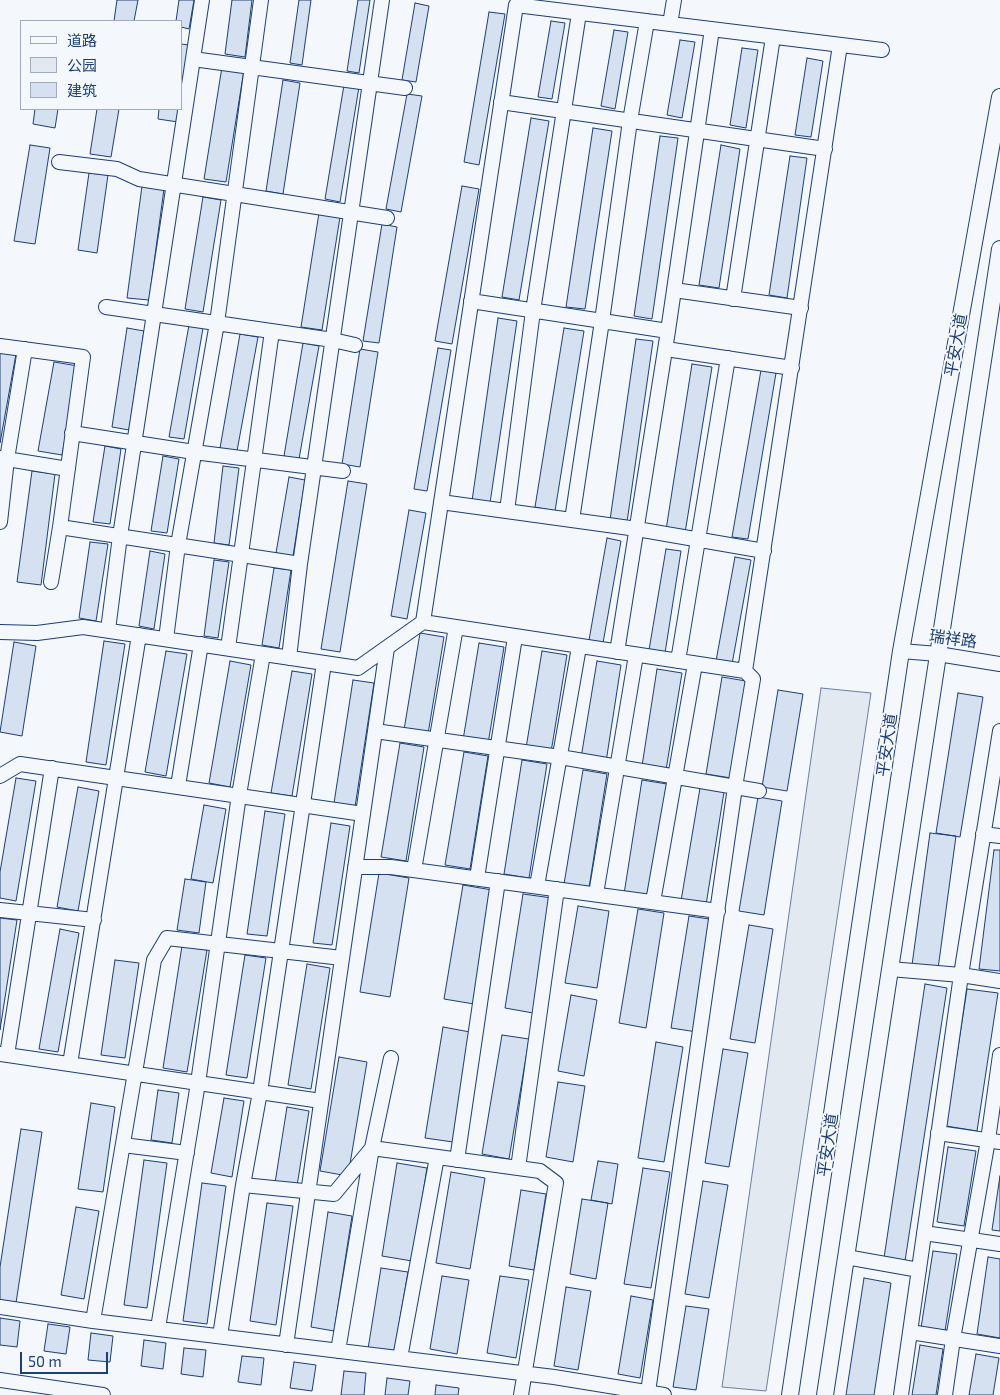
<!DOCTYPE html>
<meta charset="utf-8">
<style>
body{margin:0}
#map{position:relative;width:1000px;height:1395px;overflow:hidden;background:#f4f7fb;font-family:"Exo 2","Noto Sans SC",sans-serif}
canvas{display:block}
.legend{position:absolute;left:20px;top:20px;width:162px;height:90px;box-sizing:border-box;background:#f4f7fb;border:1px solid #9eadc5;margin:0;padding:6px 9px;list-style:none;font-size:15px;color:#1d3f73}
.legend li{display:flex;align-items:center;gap:10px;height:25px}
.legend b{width:25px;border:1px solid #9eadc5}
.scale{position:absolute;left:20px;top:1352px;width:88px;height:22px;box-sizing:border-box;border:2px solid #1d3f73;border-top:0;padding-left:6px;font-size:15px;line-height:18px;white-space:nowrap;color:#1d3f73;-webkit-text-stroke:4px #f4f7fb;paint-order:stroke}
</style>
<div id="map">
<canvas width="1000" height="1395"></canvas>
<ul class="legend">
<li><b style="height:6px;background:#f4f7fb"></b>道路</li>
<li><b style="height:14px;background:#e3e9f0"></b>公园</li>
<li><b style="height:14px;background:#d5e0f0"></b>建筑</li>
</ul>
<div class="scale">50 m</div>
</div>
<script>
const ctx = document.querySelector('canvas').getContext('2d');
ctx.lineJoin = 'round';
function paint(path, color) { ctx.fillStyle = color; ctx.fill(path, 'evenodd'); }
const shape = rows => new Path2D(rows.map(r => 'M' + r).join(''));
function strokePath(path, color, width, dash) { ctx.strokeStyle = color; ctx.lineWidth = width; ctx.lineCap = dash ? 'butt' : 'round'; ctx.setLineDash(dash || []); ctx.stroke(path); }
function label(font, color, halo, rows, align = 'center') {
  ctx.font = font + ' "Exo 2","Noto Sans SC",sans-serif'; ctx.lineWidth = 4; ctx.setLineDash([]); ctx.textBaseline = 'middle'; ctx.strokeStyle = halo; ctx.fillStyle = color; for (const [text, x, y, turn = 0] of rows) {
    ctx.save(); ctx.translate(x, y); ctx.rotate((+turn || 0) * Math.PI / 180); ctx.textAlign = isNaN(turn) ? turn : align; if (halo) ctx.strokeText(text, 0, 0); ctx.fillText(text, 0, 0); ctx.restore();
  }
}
const green = shape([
 [821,688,871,693,766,1391,722,1387,821,688]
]);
const building = shape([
 [117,0,138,0,134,21,114,21,117,0],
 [179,0,194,0,189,29,181,27,181,21,176,21,179,0],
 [232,0,252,0,245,57,225,54,232,0],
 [299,0,311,0,302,65,290,63,299,0],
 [358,0,370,0,359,73,347,71,358,0],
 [415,3,429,6,416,82,402,80,415,3],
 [489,12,505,14,479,165,464,162,489,12],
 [551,21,565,23,552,99,538,97,551,21],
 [614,30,628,32,615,109,601,106,614,30],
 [680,40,695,42,682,118,667,115,680,40],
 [181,44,189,45,181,99,181,44],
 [742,48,758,50,746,128,730,125,742,48],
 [807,58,823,61,811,137,795,135,807,58],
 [222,67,244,70,226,182,204,179,222,67],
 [283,80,300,83,283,194,266,191,283,80],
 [344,85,359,87,340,202,325,199,344,85],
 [407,94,422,96,401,212,386,209,407,94],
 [35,109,58,109,55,128,33,124,35,109],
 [97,109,119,109,111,157,90,154,97,109],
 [159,109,180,109,178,122,158,119,159,109],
 [531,118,549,121,519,300,502,297,531,118],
 [593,128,612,131,585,309,566,307,593,128],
 [660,136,678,138,652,319,634,316,660,136],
 [30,145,50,148,35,244,14,241,30,145],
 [721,145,740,149,719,288,699,285,721,145],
 [790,156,807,158,787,298,769,295,790,156],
 [89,173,108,175,97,253,78,250,89,173],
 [142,186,164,189,149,300,127,298,142,186],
 [462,186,479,189,452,344,435,341,462,186],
 [203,197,221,200,203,312,185,309,203,197],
 [319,213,340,217,322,330,301,327,319,213],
 [382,224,397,227,379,343,363,341,382,224],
 [498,318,517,321,490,503,472,501,498,318],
 [189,325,203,328,184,439,169,437,189,325],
 [127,328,144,331,129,430,112,427,127,328],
 [564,328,584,331,555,511,535,507,564,328],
 [240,334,258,337,237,451,220,448,240,334],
 [636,339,653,341,627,522,610,520,636,339],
 [303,343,319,346,299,459,284,456,303,343],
 [438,348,451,350,427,491,414,489,438,348],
 [360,349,378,352,360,467,342,464,360,349],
 [0,351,16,354,0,443,0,351],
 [54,362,78,366,62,455,38,451,54,362],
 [692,364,712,367,685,533,666,530,692,364],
 [761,370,776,373,748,539,732,537,761,370],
 [105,446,121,449,110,524,93,522,105,446],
 [163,456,179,459,167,533,151,531,163,456],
 [223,466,239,468,229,545,214,543,223,466],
 [32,471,55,474,41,585,17,582,32,471],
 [289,477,305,480,293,556,276,553,289,477],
 [348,481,367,484,340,652,321,649,348,481],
 [409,510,426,513,407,619,391,616,409,510],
 [607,538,621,541,603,643,589,640,607,538],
 [90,542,108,544,96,621,79,618,90,542],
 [666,549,681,551,665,653,649,650,666,549],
 [150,551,165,554,154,629,139,626,150,551],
 [735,557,751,560,732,664,716,661,735,557],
 [214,560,229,562,218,638,204,636,214,560],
 [274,568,291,570,279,648,262,645,274,568],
 [420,633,444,637,428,734,404,730,420,633],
 [104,641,125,644,106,765,86,762,104,641],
 [14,642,36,646,22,736,0,732,14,642],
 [479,643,504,647,488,744,463,740,479,643],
 [166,651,187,654,166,776,145,772,166,651],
 [542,651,567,655,551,752,526,748,542,651],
 [230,661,251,665,230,787,209,783,230,661],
 [597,661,621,665,606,762,581,758,597,661],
 [657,669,682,673,666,770,642,766,657,669],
 [292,671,312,674,292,796,271,793,292,671],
 [722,677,746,681,731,778,706,774,722,677],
 [353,680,374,683,355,807,334,803,353,680],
 [778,690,803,694,787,791,762,787,778,690],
 [958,693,983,697,960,837,936,833,958,693],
 [400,743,424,747,406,861,381,857,400,743],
 [464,752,488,756,470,869,445,865,464,752],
 [522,760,547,764,529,878,504,874,522,760],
 [583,770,607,774,589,888,564,884,583,770],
 [16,778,36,781,16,901,0,898,0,872,16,778],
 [642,780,667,784,648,897,624,894,642,780],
 [78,787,99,791,78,911,57,907,78,787],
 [700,788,724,792,706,905,681,901,700,788],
 [758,797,782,801,764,915,739,911,758,797],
 [204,805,226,809,213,883,191,879,204,805],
 [265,811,285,814,267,936,247,934,265,811],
 [331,823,350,826,332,945,313,943,331,823],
 [930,833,956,836,938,969,912,965,930,833],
 [994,850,1000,850,1000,971,979,969,994,850],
 [379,873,409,878,390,997,360,992,379,873],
 [185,879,206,882,199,933,177,930,185,879],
 [463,885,492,890,474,1004,444,999,463,885],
 [523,894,552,898,533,1013,505,1008,523,894],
 [578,906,609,911,597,988,565,983,578,906],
 [638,909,664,913,646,1028,619,1023,638,909],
 [689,916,716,920,697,1032,671,1028,689,916],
 [0,918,17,920,0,1030,0,918],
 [749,925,773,929,755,1043,730,1039,749,925],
 [60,929,79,933,58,1052,39,1049,60,929],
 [182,946,207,950,187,1072,163,1068,182,946],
 [245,955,266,958,247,1078,226,1075,245,955],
 [115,960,139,963,125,1058,101,1055,115,960],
 [307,964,330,968,311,1089,288,1085,307,964],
 [925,984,947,988,905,1261,884,1258,925,984],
 [967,989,998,993,977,1131,946,1126,967,989],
 [571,995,597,1000,584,1076,558,1071,571,995],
 [443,1027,470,1032,453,1142,425,1138,443,1027],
 [502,1035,529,1039,509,1159,482,1154,502,1035],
 [656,1042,683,1047,664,1162,638,1158,656,1042],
 [723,1049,748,1053,729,1167,705,1163,723,1049],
 [339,1057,367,1062,348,1176,320,1171,339,1057],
 [558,1082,585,1086,573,1162,546,1157,558,1082],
 [158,1090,179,1093,172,1143,151,1140,158,1090],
 [224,1098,244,1101,232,1177,211,1173,224,1098],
 [91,1103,115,1107,103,1192,78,1189,91,1103],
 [287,1107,309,1111,297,1186,275,1183,287,1107],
 [21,1129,42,1132,16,1303,0,1301,0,1267,21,1129],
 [948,1147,976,1151,964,1226,937,1222,948,1147],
 [144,1160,167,1163,147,1308,124,1305,144,1160],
 [598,1161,618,1164,612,1204,591,1200,598,1161],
 [397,1163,427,1168,412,1261,382,1256,397,1163],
 [643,1168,670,1172,651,1288,624,1284,643,1168],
 [451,1172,485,1178,470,1269,436,1263,451,1172],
 [1000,1176,1000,1231,992,1230,1000,1176],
 [703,1181,728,1185,709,1298,685,1294,703,1181],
 [202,1183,226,1186,207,1324,183,1321,202,1183],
 [521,1190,546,1194,534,1270,509,1266,521,1190],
 [582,1199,608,1203,596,1279,570,1274,582,1199],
 [267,1203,293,1206,276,1325,250,1321,267,1203],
 [76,1207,99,1211,84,1299,61,1295,76,1207],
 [328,1212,352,1216,334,1331,311,1327,328,1212],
 [933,1251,957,1254,945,1331,921,1328,933,1251],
 [988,1257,1000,1259,1000,1338,977,1334,988,1257],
 [381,1268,408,1272,394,1353,368,1349,381,1268],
 [442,1276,469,1280,457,1354,430,1349,442,1276],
 [500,1276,529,1280,516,1358,487,1353,500,1276],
 [864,1278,891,1283,874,1395,846,1395,864,1278],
 [566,1287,591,1291,578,1370,554,1366,566,1287],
 [631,1296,653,1300,640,1378,618,1374,631,1296],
 [686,1306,709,1309,696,1390,673,1387,686,1306],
 [0,1318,20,1321,17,1347,0,1345,0,1318],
 [48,1324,70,1327,66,1354,44,1351,48,1324],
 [91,1333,113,1336,110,1362,88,1360,91,1333],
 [144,1340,166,1343,163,1369,141,1366,144,1340],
 [920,1345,943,1349,936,1395,912,1395,920,1345],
 [184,1348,206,1350,203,1377,181,1374,184,1348],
 [976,1354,999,1358,993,1395,969,1395,976,1354],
 [242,1356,264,1358,261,1385,238,1382,242,1356],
 [294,1362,316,1365,312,1391,290,1388,294,1362],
 [344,1371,366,1373,364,1395,341,1395,344,1371],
 [387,1378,410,1381,408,1395,385,1395,387,1378],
 [436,1385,459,1388,458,1395,435,1395,436,1385]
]);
const minor = shape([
 [670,24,674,0],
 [193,59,405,88],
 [501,102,825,149],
 [59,162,117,169,139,179,387,218],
 [674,290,801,308],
 [733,299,773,37],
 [471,301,668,331],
 [106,307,333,340,355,345],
 [0,346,83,357,60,527,51,582],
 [666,349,792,368],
 [72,433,194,452,343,471],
 [0,458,68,469],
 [441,502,637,529,764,551],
 [507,511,533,311,579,13],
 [572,520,602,321,630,121,647,21],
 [0,522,7,459,25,349],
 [60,527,300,564],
 [423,622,516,5,882,50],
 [108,630,120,536,202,0],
 [0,632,37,633,83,627,358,668,423,622,745,671,840,45],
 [166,639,178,545,217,323,261,0],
 [228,648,272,331],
 [901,651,938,654,1000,664],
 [617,652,668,331,712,29],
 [289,658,300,564,382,0],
 [678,661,728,358],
 [375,731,560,757,759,791],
 [0,776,20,764,363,814],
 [178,786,201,644],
 [983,834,1000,836],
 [355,867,391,867,718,911],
 [414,870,456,627],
 [477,878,515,637],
 [537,886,579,647],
 [596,894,636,655],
 [653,902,695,664],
 [0,910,94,920],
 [890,969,961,975,1000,981],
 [0,1054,321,1101],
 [7,1055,52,768],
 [70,1064,139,635],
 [938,1133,1000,1142],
 [123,1145,187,1153],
 [457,1160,498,881],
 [518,1168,557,889],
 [243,1185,334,1194,372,1148,540,1171,556,1183,521,1395],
 [924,1233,1000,1244],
 [846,1257,919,1270],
 [0,1307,93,1321,554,1377,664,1395],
 [93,1321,154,960,167,938,342,958],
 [158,1328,198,1083,239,795,263,654],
 [910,1332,1000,1346],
 [220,1336,243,1185,260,1092,324,663],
 [286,1345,387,648],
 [338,1351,372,1148,391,1058],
 [400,1358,437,1157],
 [0,1380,103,1395],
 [648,1392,735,787,753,679,745,671],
 [901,1395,961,975,1000,731],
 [945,1395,953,1339,988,1140,1000,1055]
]);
const major = shape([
 [790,1395,901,651,1000,97],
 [825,1395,1000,249]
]);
const streetNames = [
 ["平安大道",956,345,-80],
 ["瑞祥路",953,639,8],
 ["平安大道",887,745,-82],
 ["平安大道",828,1145,-82]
];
paint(green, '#e3e9f0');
strokePath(green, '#687fa3', 1);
paint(building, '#d5e0f0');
strokePath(building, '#1d3f73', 1);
strokePath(minor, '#1d3f73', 16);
strokePath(major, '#1d3f73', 18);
strokePath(minor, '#f4f7fb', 14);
strokePath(major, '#f4f7fb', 16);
label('16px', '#1d3f73', '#f4f7fb', streetNames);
</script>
